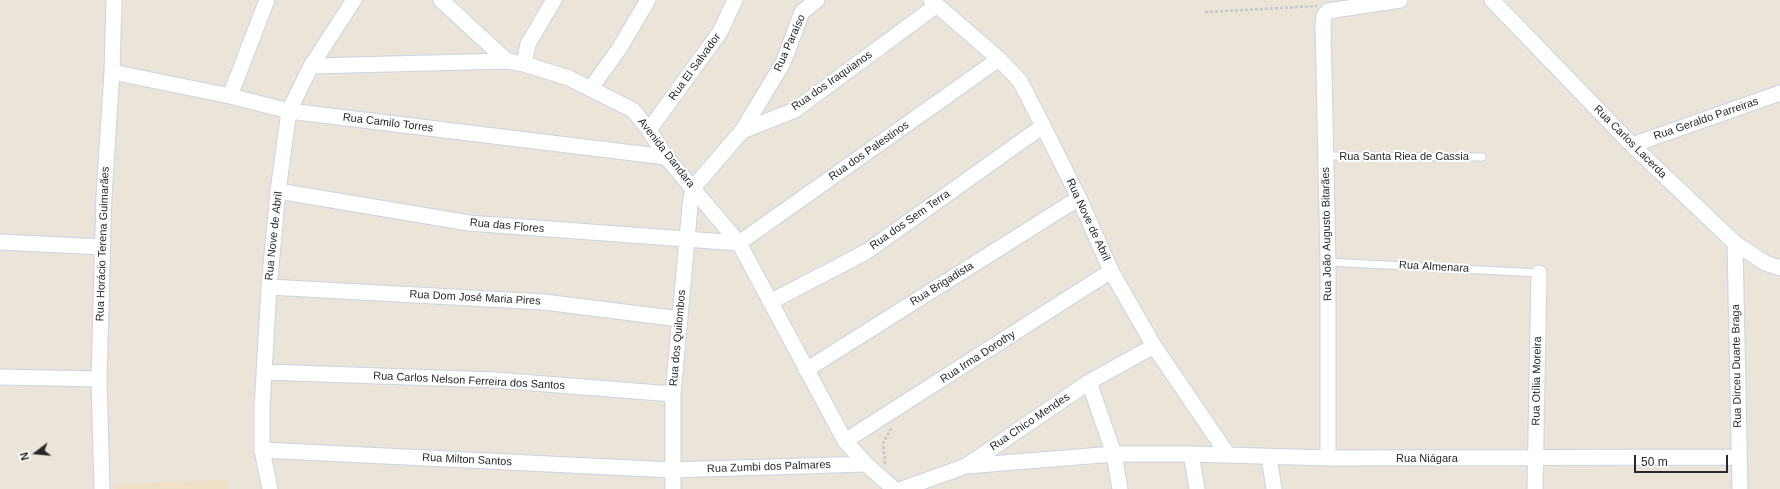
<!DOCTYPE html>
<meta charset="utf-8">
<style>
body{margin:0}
#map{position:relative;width:1780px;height:489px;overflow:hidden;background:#ebe4d9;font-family:Helvetica,sans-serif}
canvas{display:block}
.north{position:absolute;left:16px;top:433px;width:40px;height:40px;-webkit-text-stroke:3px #fff;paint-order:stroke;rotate:254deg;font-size:11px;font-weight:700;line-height:16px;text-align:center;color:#282828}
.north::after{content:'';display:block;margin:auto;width:14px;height:18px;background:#282828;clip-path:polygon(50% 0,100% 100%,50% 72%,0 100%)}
.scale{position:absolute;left:1634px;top:455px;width:94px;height:18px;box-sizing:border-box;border:2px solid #282828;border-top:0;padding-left:5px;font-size:12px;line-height:14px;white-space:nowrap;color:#282828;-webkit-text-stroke:3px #fff;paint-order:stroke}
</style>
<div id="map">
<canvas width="1780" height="489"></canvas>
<div class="north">N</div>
<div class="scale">50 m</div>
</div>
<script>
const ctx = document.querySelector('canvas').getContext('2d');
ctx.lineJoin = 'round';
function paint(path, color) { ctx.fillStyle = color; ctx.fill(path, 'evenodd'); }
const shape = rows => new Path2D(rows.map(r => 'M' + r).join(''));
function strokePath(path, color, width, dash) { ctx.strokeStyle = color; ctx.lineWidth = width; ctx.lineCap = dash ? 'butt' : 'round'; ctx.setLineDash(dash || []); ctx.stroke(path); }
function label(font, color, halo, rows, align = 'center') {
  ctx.font = font + ' Helvetica,sans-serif'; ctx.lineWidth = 4; ctx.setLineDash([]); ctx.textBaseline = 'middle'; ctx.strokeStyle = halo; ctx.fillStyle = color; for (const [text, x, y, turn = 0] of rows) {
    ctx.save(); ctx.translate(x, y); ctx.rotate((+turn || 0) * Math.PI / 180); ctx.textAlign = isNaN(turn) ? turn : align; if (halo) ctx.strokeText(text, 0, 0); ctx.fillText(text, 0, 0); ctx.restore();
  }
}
const education = shape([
 [228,479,228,489,114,489,114,485]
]);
const path = shape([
 [1205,12,1317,6],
 [885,464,883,443,892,427]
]);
const lane = shape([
 [1326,156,1482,157],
 [1328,262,1539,273]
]);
const street = shape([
 [441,0,507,61],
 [931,0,999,59,1020,81,1043,126,1079,198,1111,271,1154,346,1228,455],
 [1492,0,1632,145,1735,243,1765,263,1780,268],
 [524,64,528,44,554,0],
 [311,66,507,61,524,64,569,78,633,110,649,130,666,157,739,243,845,441,866,464,894,489],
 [112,72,230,96,289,111,666,157],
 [591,88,619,49,648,0],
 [230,96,267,0],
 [649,130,720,32,735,0],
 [742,131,783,63,802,12,817,0],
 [1632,145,1780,93],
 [278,191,469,223,739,243,999,59],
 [0,242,102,247],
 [1735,243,1740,489],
 [269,287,544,302,680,319],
 [770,302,866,252,1043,126],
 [806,370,1079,198],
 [264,372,495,380,673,394],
 [0,377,99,379],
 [1089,382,1114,454,1120,489],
 [845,441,1111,271],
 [262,450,672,470,866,464],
 [1191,454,1197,489],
 [1269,457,1274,489],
 [1328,458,1328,262,1323,23,1324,16,1328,11,1400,0],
 [966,466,1114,454,1191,454,1328,458,1739,457],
 [102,489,99,379,104,195,112,72,114,0],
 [270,489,262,450,262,408,269,287,278,191,289,111,311,66,354,0],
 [673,489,673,394,690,206,693,188,742,131,795,110,937,5],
 [902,489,966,466,1089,382,1154,346],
 [1535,489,1539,273]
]);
const streetNames = [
 ["Rua Paraíso",790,43,-66],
 ["Rua El Salvador",695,67,-54],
 ["Rua dos Iraquianos",832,81,-35],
 ["Rua Geraldo Parreiras",1706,119,-19],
 ["Rua Camilo Torres",388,123,7],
 ["Rua Carlos Lacerda",1630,142,45],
 ["Rua dos Palestinos",869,151,-35],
 ["Avenida Dandara",666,153,52],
 ["Rua Santa Riea de Cassia",1404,157],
 ["Rua dos Sem Terra",910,220,-35],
 ["Rua Nove de Abril",1088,220,65],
 ["Rua das Flores",507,226,5],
 ["Rua João Augusto Bitarães",1327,234,-91],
 ["Rua Nove de Abril",274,236,-84],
 ["Rua Horácio Terena Guimarães",103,244,-88],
 ["Rua Almenara",1434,267,3],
 ["Rua Brigadista",942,284,-32],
 ["Rua Dom José Maria Pires",475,298,3],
 ["Rua dos Quilombos",678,338,-85],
 ["Rua Irma Dorothy",978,357,-33],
 ["Rua Dirceu Duarte Braga",1737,366,-91],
 ["Rua Carlos Nelson Ferreira dos Santos",469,381,3],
 ["Rua Otília Moreira",1537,381,-89],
 ["Rua Chico Mendes",1030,422,-34],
 ["Rua Niágara",1427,459],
 ["Rua Milton Santos",467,460,3],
 ["Rua Zumbi dos Palmares",769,467,-2]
];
paint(education, '#eee1c8');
strokePath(lane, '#cfd2e2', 9);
strokePath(street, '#cfd2e2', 17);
strokePath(path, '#c7c7c7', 2.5, [3, 2]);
strokePath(lane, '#fff', 7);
strokePath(street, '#fff', 15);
label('11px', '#282828', '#fff', streetNames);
</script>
